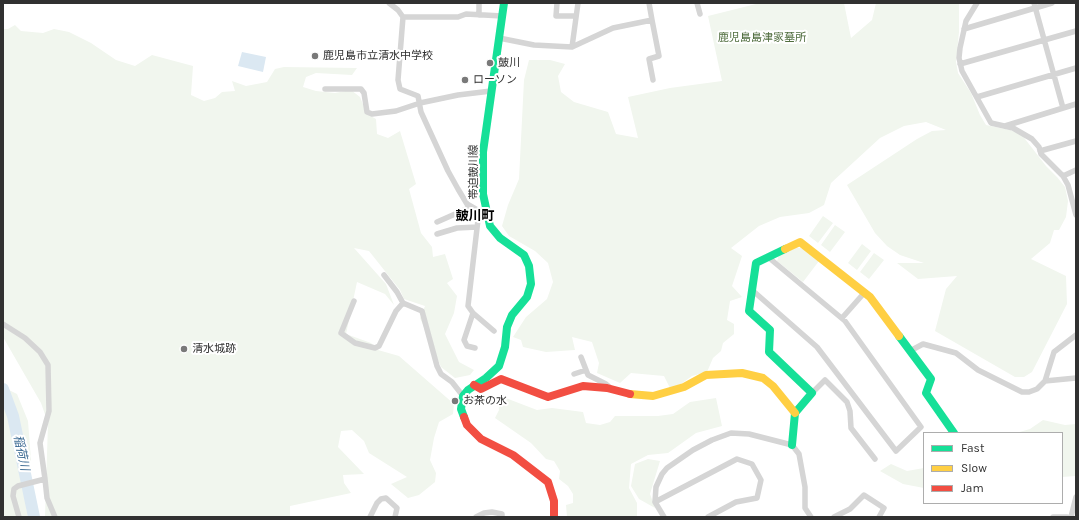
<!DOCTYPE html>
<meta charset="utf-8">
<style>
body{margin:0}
#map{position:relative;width:1079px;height:520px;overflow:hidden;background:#fff;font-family:Karla,sans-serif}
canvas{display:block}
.frame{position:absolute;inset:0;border:4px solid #313131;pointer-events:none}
.legend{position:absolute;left:923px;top:432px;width:140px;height:72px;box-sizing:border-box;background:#fff;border:1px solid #adadad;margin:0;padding:5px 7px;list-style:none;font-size:12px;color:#313131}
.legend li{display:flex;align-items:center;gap:8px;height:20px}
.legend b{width:20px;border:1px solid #adadad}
</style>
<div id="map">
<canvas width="1079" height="520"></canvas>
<div class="frame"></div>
<ul class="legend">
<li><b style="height:5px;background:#16e098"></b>Fast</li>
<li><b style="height:5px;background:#ffcf43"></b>Slow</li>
<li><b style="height:5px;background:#f24e42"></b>Jam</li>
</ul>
</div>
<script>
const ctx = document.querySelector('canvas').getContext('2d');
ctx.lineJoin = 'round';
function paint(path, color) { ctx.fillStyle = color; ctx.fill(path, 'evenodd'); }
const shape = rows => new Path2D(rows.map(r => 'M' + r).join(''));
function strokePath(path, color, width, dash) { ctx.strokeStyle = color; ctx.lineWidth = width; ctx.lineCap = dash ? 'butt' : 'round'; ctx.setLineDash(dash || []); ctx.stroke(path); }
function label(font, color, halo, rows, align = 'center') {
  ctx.font = font + ' Karla,"Noto Sans JP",sans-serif'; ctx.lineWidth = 4; ctx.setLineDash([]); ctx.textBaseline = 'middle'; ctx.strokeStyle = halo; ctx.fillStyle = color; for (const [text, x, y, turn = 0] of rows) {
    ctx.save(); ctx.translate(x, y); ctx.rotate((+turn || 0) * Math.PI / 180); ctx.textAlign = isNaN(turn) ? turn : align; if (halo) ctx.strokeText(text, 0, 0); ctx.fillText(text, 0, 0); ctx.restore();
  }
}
const green = shape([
 [760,3,844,3,851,38,872,20,876,3,959,3,959,32,956,62,958,73,971,93,980,115,986,125,1010,130,1022,135,1046,166,1057,177,1065,187,1068,201,1066,217,1059,230,1054,230,1050,243,1031,259,1066,276,1067,304,1032,372,1024,377,1015,377,935,331,946,289,957,276,918,279,897,263,924,263,900,255,887,246,875,233,847,185,917,139,932,131,946,130,926,122,904,126,880,138,831,183,824,205,809,213,780,217,759,226,731,248,742,256,732,286,742,297,730,301,727,320,734,324,734,334,723,343,721,351,713,358,707,372,692,376,681,384,670,388,664,376,631,373,620,383,597,373,599,363,592,342,572,337,575,350,546,352,523,347,521,340,513,337,526,317,547,299,553,282,548,263,535,251,509,236,502,226,508,205,519,179,524,80,529,60,550,60,565,64,558,76,561,92,574,102,608,112,616,134,638,138,628,97,670,88,722,81,708,16],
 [15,25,21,31,43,33,54,29,69,32,91,43,116,60,135,66,152,55,193,66,191,95,204,101,215,98,222,92,235,91,232,81,246,86,267,82,275,69,284,67,357,68,352,75,316,73,306,77,303,87,316,91,335,93,351,90,360,97,367,114,376,119,377,134,388,138,400,131,416,184,409,189,421,233,432,247,433,257,445,254,453,279,447,283,457,296,454,313,445,334,459,362,474,370,470,375,455,378,441,367,420,318,425,306,404,299,400,290,369,251,354,248,386,284,394,305,385,294,357,282,346,334,371,343,378,350,399,356,454,404,453,414,439,422,434,438,430,460,436,473,435,482,419,495,408,498,391,484,407,477,369,453,364,441,352,430,341,431,338,447,364,474,343,475,344,483,351,493,290,506,290,517,45,517,48,423,41,403,3,337,3,29,8,29],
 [823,216,833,223,818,243,809,236],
 [835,225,845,232,830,252,821,245],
 [862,244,871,251,857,270,848,263],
 [796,247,804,249,819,261,803,282,777,261,779,255],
 [874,253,884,260,869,279,860,272],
 [3,387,17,394,28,421,31,460,24,495,28,517,3,517],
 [503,397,537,410,552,408,583,412,586,423,600,425,610,422,615,416,658,416,673,414,690,402,716,398,722,426,696,433,668,453,648,455,631,464,629,488,637,503,637,517,567,517,566,505,573,503,573,494,568,486,559,479,560,471,554,461,546,459,531,443,495,418,499,410,498,399],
 [1043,420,1065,425,1076,424,1076,476,1062,477,1062,433,1016,433,1030,429],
 [648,459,660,461,650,494,655,508,639,499,631,486,635,464],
 [891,464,907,471,924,468,924,488,903,484,880,471]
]);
const water = shape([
 [242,52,266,57,263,72,238,66]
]);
const river = shape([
 [3,389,13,416,34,517]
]);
const street = shape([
 [389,3,398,10,403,17,398,80,400,89,418,96,421,112,448,171,458,189,467,204,479,211,486,212],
 [557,3,556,16,576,16],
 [697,3,700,14],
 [977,3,966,21,960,48,959,58,962,71,991,123,1013,128,1032,139,1039,147,1041,154,1063,176,1068,185,1076,215],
 [1034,3,1063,108],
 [479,15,479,3],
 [403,17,458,17,466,14,502,16],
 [652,20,659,56,649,59,653,80],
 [964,29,1052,3],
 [499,38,534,45,572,47,613,28,652,20,649,3],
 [572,47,578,3],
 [960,64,1076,31],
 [325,89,361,89,364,93,367,112,372,114,396,111,420,103,458,95,491,91],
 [977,97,1076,68],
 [1005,126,1076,104],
 [1040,151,1076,141],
 [1063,176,1076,170],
 [479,211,468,306,473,313,494,331],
 [437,222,471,207],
 [437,234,457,228,477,227],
 [384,275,397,292,403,303,422,311,437,366,441,374,452,382,463,396],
 [752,290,817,347,896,451,921,427,845,321,768,257],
 [354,301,341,333,355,343,375,348,379,346,396,311,403,303],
 [473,313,464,340,467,346,475,348],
 [842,318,865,292],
 [3,324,25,338,40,352,48,365,49,411,40,443,45,479,18,486,14,489,13,496,19,517],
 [910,351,923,344,956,353,978,370,1022,392,1029,392,1037,389,1045,381,1054,352,1076,335],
 [581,357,588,375,606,384,612,389],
 [574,374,586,370],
 [1045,381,1076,378],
 [812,393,825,380,847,402,850,411,851,428,875,459],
 [45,479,47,498,55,517],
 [655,502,737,459,752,464,761,480,757,498,736,502,708,517],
 [370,517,377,503,381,499,386,498,397,508,395,517],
 [476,517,484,513,492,512,502,514,502,517],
 [664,517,655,502,656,487,662,474,667,468,693,450,712,440,731,433,749,434,792,445,799,454,805,487,805,508,811,517],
 [834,517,850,509,864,495,884,508,879,517],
 [1053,517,1067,517],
 [1071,517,1076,497]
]);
const fast = shape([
 [785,249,756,263,749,311,770,330,769,352,812,393,795,413,792,445],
 [899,336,931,379,926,393,954,433],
 [464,417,461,409,463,396,468,390,486,378,499,366,505,347,507,327,512,315,527,297,531,284,529,266,524,255,500,238,490,226,483,194,483,152,504,3]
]);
const slow = shape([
 [785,249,800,242,870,297,899,336],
 [630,394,653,396,684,387,706,375,742,373,763,378,773,386,795,413]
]);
const jam = shape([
 [474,385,481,389,501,379,548,397,583,386,607,388,630,394],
 [464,417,467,425,481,439,513,455,548,482,554,501,554,517]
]);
const markers = [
 [315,56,4,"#797979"],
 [490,63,4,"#797979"],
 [465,80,4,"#797979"],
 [184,349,4,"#797979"],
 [455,401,4,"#797979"]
];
const parkNames = [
 ["鹿児島島津家墓所",762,38]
];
const poiNames = [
 ["鹿児島市立清水中学校",323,56],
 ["皷川",498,63],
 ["ローソン",473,80],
 ["清水城跡",192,349],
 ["お茶の水",463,401]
];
const streetNames = [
 ["帯迫皷川線",474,172,-90]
];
const waterNames = [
 ["稲荷川",21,453,78]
];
const quarterNames = [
 ["皷川町",475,216]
];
paint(green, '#f1f6ee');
paint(water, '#dbe8f2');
strokePath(river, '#dbe8f2', 12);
strokePath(street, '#d5d5d5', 5.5);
strokePath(fast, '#16e098', 8);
strokePath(slow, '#ffcf43', 8);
strokePath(jam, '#f24e42', 8);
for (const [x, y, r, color] of markers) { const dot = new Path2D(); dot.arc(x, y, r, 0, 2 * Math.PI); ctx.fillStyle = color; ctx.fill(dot); strokePath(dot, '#fff', 1.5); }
label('11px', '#506d3e', '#fff', parkNames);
label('11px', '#313131', '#fff', poiNames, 'left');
label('11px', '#313131', '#fff', streetNames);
label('italic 12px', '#3e6c94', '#fff', waterNames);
label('bold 13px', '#000', '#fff', quarterNames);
</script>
